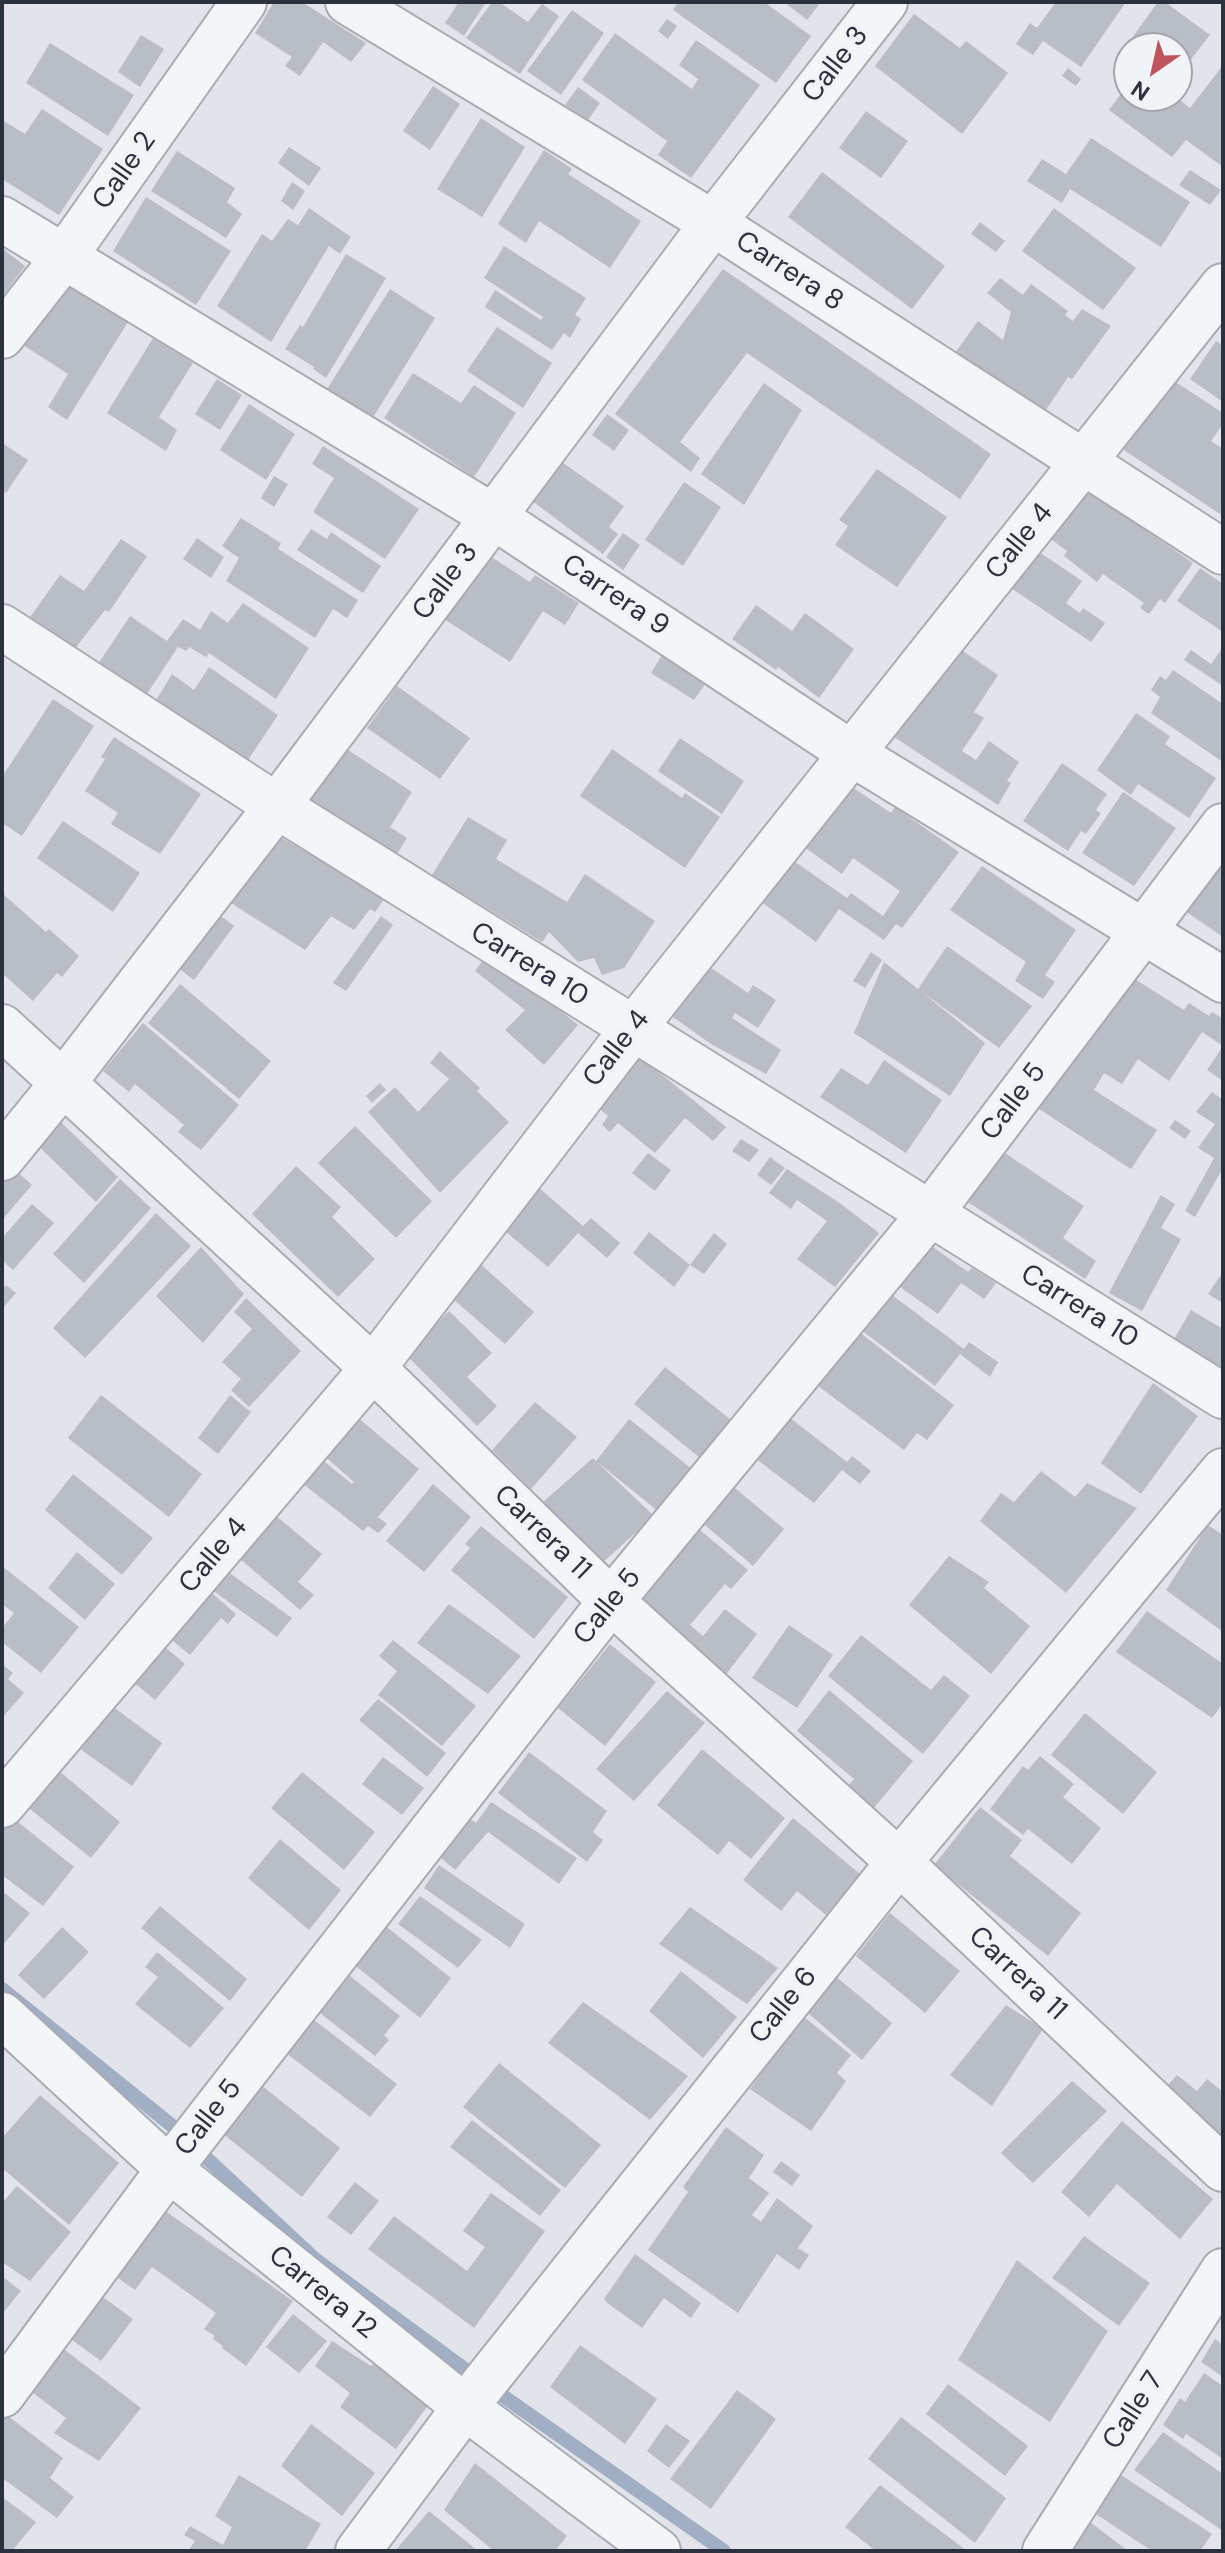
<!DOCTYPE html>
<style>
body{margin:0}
#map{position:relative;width:1225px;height:2553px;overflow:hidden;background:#e2e4e9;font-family:"DM Sans",sans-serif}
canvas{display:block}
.frame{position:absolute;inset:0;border:4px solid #2c313f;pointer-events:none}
.north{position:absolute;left:1113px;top:32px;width:80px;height:80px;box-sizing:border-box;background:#f1f3f6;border:2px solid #a2a5ad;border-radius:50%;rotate:214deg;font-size:22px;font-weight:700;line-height:32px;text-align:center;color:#2c313f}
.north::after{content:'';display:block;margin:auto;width:28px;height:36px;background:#c0545c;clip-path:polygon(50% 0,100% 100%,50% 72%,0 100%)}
</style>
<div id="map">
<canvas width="1225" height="2553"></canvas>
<div class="frame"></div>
<div class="north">N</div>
</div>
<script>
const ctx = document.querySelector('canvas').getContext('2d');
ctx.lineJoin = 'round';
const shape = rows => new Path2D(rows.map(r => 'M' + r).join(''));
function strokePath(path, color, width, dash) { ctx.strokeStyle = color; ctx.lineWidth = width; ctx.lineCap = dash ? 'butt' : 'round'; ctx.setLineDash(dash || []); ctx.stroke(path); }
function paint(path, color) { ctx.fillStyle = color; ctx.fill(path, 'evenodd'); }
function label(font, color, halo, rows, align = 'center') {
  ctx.font = font + ' "DM Sans",sans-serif'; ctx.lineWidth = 8; ctx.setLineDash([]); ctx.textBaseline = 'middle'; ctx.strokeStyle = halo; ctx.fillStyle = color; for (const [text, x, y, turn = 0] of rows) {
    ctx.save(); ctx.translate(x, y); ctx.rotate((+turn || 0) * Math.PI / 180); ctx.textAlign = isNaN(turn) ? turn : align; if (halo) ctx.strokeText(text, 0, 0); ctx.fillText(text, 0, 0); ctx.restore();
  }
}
const stream = shape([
 [2,1989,170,2124,316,2260,470,2373,724,2551]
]);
const building = shape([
 [274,2,302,2,366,43,351,62,323,42,300,76,285,66,292,57,255,33],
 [459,2,486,2,464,36,445,23],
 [492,2,499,2,528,22,542,4,559,16,520,74,466,38],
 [678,2,764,2,811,36,776,83,673,10],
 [784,2,821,2,807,20],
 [1056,2,1126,2,1081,67,1043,41,1033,55,1016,44,1030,23,1037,28],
 [1158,2,1165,2,1210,35,1177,77,1177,48,1129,48,1129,60,1121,53],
 [572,10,604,33,561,95,527,71],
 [914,14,960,48,966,41,1008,73,962,134,875,66],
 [667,19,677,26,668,39,658,31],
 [615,33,692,89,698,79,679,65,696,40,760,85,691,178,658,155,667,141,582,80],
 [141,35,164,49,140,87,118,72],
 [50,43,134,95,108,136,26,83],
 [1223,65,1223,167,1186,140,1172,157,1109,110,1129,83,1129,96,1175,96,1190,108],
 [1068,68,1081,79,1076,86,1062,76],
 [433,86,460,104,430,150,403,131],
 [578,87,600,103,588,120,565,105],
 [42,109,103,149,59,215,2,179,2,120,25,134],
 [866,111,908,141,881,178,839,148],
 [481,118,525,147,482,217,437,189],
 [1091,138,1190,202,1161,247,1070,189,1062,203,1027,181,1042,159,1066,174],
 [289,147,321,168,309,186,278,163],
 [544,150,572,169,568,174,641,221,610,268,539,221,526,243,498,224],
 [177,151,235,188,227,202,242,214,226,238,151,191],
 [1190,170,1221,190,1210,205,1179,185],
 [822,172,945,266,912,309,788,217],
 [292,182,305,191,293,210,281,201],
 [146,197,231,251,196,305,113,251],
 [309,208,351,237,340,254,329,246,271,342,217,306,262,234,272,241,288,219,298,225],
 [1054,208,1136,268,1103,310,1022,251],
 [980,222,1005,241,996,252,971,234],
 [504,246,586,298,575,315,581,319,570,338,564,333,552,350,485,307,495,290,541,320,543,317,484,278],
 [2,248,25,266,2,297],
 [346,254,386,278,326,378,313,369,314,367,285,349,300,325,303,327],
 [723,269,991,454,960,499,747,353,680,442,700,458,691,472,615,414],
 [1000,278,1023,295,1031,284,1068,311,1065,315,1073,321,1082,309,1111,326,1072,379,1068,377,1036,425,950,360,978,321,1003,340,1011,312,987,293],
 [66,282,128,322,67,420,48,407,68,374,20,343],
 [390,289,435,318,372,419,327,389],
 [497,327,552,363,523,408,467,371],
 [153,338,193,363,159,417,177,430,166,451,107,413],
 [1216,341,1223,346,1223,402,1190,379],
 [413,373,461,403,474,385,516,413,474,477,384,418],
 [217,379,242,395,220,430,195,414],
 [1174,381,1223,413,1223,424,1211,441,1223,449,1223,509,1220,514,1124,450,1152,407],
 [764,383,802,410,744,505,701,474],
 [249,404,295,434,266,480,220,450],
 [607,414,629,430,614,451,592,435],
 [2,443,28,460,6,493,2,490],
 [323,446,419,509,385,559,313,512,334,478,312,464],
 [562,462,624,506,609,527,618,534,603,554,532,501],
 [877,469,947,517,897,587,835,545,848,526,839,520],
 [274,476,288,484,274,507,261,498],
 [1075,481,1193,563,1165,603,1160,599,1149,614,1140,608,1144,603,1103,574,1097,582,1064,556,1067,551,1040,531],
 [684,482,721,507,683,566,645,540],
 [241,518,281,543,278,549,358,600,347,618,333,609,315,638,226,581,239,558,222,546],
 [311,529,327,539,331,532,381,566,363,593,297,550],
 [623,533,640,545,623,570,606,557],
 [197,538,224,557,211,578,183,559],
 [121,539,147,556,109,612,105,610,73,651,28,620,60,575,84,591],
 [476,547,530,582,535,575,579,603,565,625,543,611,510,662,435,613],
 [1036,550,1082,581,1066,603,1080,613,1083,608,1105,623,1091,642,1005,584],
 [1200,568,1223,584,1223,632,1177,601],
 [243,603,309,648,276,699,209,653,206,657,189,647,186,651,178,647,143,700,96,667,130,616,167,641,183,619,200,630,211,611,228,623],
 [756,605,792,631,805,613,854,649,819,698,778,667,776,670,732,639],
 [957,647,998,675,974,712,984,718,962,751,976,760,989,741,1019,762,1007,781,1011,783,998,805,894,737],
 [1223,647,1223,686,1184,660,1191,650,1211,664],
 [662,655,706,683,694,700,651,673],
 [209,667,278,715,242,769,152,707,172,674,194,690],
 [1173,670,1223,704,1223,762,1151,713,1160,697,1151,690,1160,676,1166,680],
 [397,686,470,738,440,779,367,728],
 [53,699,94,726,22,836,2,823,2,777],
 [1136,713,1170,736,1165,744,1216,778,1189,818,1138,784,1131,795,1097,770],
 [114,737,201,794,160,854,111,824,118,813,85,791,105,759,101,757],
 [680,738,744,781,722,814,658,771],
 [342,746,412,792,390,827,407,838,397,854,308,801],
 [612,749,682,798,685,793,720,817,685,868,580,796],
 [1062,763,1107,794,1096,810,1101,813,1086,834,1081,831,1068,851,1023,821],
 [840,779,891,813,895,807,959,852,902,928,896,924,884,940,839,909,816,942,752,895,781,852,847,898,851,893,883,916,900,891,853,858,842,874,796,841],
 [1123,792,1176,828,1134,886,1082,853],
 [468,817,507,840,496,859,567,902,585,874,655,921,624,968,602,975,594,958,578,962,549,932,542,942,432,875],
 [63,821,140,873,113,912,37,858],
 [265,828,385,898,375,912,370,909,354,930,331,916,305,950,220,896],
 [1215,862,1223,868,1223,937,1182,909],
 [982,866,1076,930,1045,975,1055,982,1043,999,1015,981,1026,962,950,910],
 [2,893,46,932,49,929,79,956,62,977,57,973,33,1001,2,973],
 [213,910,234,926,194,980,173,964],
 [381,916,393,925,346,991,333,983],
 [947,946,1032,1006,999,1048,922,992,985,1043,950,1096,854,1033,884,962,918,989],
 [871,952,882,960,865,988,853,981],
 [486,956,536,995,539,993,578,1025,544,1065,505,1030,525,1010,475,971],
 [705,964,748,993,753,985,776,1000,758,1028,735,1013,732,1018,781,1050,766,1074,711,1044,670,1015],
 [1125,973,1184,1010,1189,1003,1209,1016,1212,1012,1223,1019,1223,1081,1207,1070,1223,1046,1202,1032,1169,1081,1138,1059,1122,1084,1104,1073,1094,1090,1157,1130,1131,1169,1033,1105],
 [180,984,271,1061,239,1099,148,1023],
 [143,1023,239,1105,201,1150,178,1132,184,1125,135,1084,129,1092,103,1071],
 [440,1051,480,1088,477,1091,509,1122,440,1193,368,1112,395,1087,418,1112,449,1079,430,1063],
 [638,1055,726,1127,713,1141,685,1118,655,1153,618,1123,610,1132,602,1125,608,1116,595,1105],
 [884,1060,942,1100,906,1153,820,1097,841,1068,868,1085],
 [380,1083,386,1090,372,1103,366,1096],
 [1212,1092,1223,1100,1223,1168,1195,1217,1185,1211,1214,1158,1198,1148,1215,1124,1196,1112],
 [45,1107,118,1177,96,1202,24,1132],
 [1175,1120,1191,1131,1185,1139,1169,1128],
 [355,1126,432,1201,396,1238,318,1163],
 [741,1139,759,1150,749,1162,732,1151],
 [1002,1151,1084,1206,1063,1238,1096,1261,1085,1279,968,1202],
 [648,1153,671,1170,655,1191,632,1173],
 [770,1157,785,1168,771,1185,757,1175],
 [296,1166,341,1207,332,1217,375,1259,338,1297,252,1214],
 [12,1167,32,1185,2,1220,2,1178],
 [787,1169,841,1204,879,1233,835,1287,797,1259,827,1221,797,1200,791,1209,769,1193],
 [120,1179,151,1208,84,1283,53,1254],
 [530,1180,583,1226,591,1218,620,1243,607,1258,578,1233,548,1267,494,1222],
 [1161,1195,1175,1204,1161,1228,1181,1239,1142,1311,1109,1293],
 [32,1204,54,1223,13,1270,2,1260,2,1238],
 [156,1213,191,1246,85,1358,53,1328],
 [649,1232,690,1265,674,1287,633,1253],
 [714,1233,727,1244,704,1274,690,1265],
 [916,1235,968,1272,972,1268,996,1283,984,1299,961,1283,938,1314,886,1277],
 [201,1247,244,1294,203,1343,156,1296],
 [467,1252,534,1312,505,1344,438,1286],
 [1220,1276,1223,1277,1223,1303,1208,1294],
 [876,1283,964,1349,969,1342,998,1362,990,1377,960,1354,935,1386,848,1320],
 [6,1285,16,1293,2,1309,2,1290],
 [246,1298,301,1351,249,1407,231,1390,241,1379,222,1362,252,1329,234,1312],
 [1191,1310,1223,1329,1223,1371,1173,1341],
 [449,1311,492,1353,467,1377,497,1406,477,1426,406,1355],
 [846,1322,954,1405,927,1440,917,1433,904,1450,806,1377],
 [665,1367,731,1420,700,1458,634,1404],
 [1153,1383,1198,1416,1141,1494,1101,1463],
 [101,1395,202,1474,169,1517,68,1438],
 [230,1395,251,1412,218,1454,198,1438],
 [535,1402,577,1437,531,1489,492,1450],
 [344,1406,419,1469,378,1517,387,1524,378,1533,368,1526,363,1531,289,1473,309,1449,352,1484,354,1482,312,1445],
 [785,1414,847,1462,852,1456,871,1471,860,1484,842,1470,814,1503,751,1455],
 [629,1419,692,1469,658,1511,596,1461,654,1516,599,1566,543,1502,593,1458,596,1461],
 [1041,1471,1075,1497,1087,1483,1137,1508,1066,1593,980,1521,1001,1493,1014,1502],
 [73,1474,153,1538,122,1575,45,1510],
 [729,1483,784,1529,753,1566,699,1520],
 [433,1484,471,1517,424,1572,386,1541],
 [269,1510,322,1554,298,1582,314,1595,300,1610,233,1553],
 [694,1525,748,1570,731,1589,725,1584,690,1625,703,1636,725,1609,757,1634,721,1681,634,1598],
 [1208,1525,1223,1535,1223,1632,1166,1590],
 [481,1526,568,1597,534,1639,451,1570,470,1548,465,1544],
 [77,1552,115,1584,85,1620,48,1588],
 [949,1556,989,1582,984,1588,1030,1626,991,1674,909,1605],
 [213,1561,292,1618,277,1637,197,1579],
 [2,1566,79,1627,41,1673,2,1642,2,1628,14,1613,2,1604],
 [197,1580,236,1614,228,1624,221,1618,190,1655,157,1628],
 [449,1604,521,1656,488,1694,417,1643],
 [1147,1611,1223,1664,1223,1703,1212,1718,1116,1652],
 [789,1625,833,1655,797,1708,752,1678],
 [151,1635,185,1664,155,1700,120,1671],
 [861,1635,931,1690,944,1675,970,1696,923,1754,828,1676],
 [393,1640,476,1706,442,1746,378,1695,397,1671,379,1656],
 [610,1644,656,1682,605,1746,558,1708],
 [2,1664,13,1673,8,1679,24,1693,2,1718],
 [829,1690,913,1761,873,1809,847,1787,854,1779,797,1731],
 [667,1691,705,1723,634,1801,596,1769],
 [101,1698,162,1743,132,1786,69,1741],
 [378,1699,446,1753,427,1777,359,1720],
 [1085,1713,1157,1772,1123,1814,1051,1755],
 [702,1749,785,1818,751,1859,729,1841,718,1855,657,1805],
 [529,1752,607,1811,593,1832,603,1840,587,1862,498,1793],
 [1040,1756,1074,1784,1063,1797,1101,1828,1072,1864,1028,1829,1023,1835,990,1809,1023,1766,1028,1770],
 [383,1757,424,1788,402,1815,362,1784],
 [46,1760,120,1822,91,1858,15,1797],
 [302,1772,375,1832,344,1870,271,1808],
 [491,1802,577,1858,559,1884,488,1832,455,1870,439,1856,469,1818,476,1823],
 [980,1807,1022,1840,1010,1856,1081,1913,1048,1956,934,1865],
 [2,1809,74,1867,43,1906,2,1875],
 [793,1818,860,1874,826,1915,797,1891,781,1911,743,1880],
 [280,1839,341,1890,309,1930,248,1878],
 [439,1865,525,1924,510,1948,424,1888],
 [2,1891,30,1913,2,1946],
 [420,1896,482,1940,458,1968,398,1924],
 [160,1906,247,1979,230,2001,141,1928],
 [690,1907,778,1968,747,2004,659,1944],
 [890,1913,960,1971,925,2013,856,1956],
 [383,1924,451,1978,420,2018,352,1963],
 [62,1927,89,1952,44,1999,18,1975],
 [157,1952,224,2008,190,2048,135,2004,158,1977,145,1967],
 [681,1971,737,2017,703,2058,649,2011],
 [345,1972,400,2016,384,2035,389,2040,375,2056,315,2009],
 [834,1975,892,2023,862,2060,807,2012],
 [583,2002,688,2076,650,2120,548,2043],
 [1006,2005,1043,2029,992,2106,950,2075],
 [309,2016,397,2084,370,2117,282,2050],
 [803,2016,851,2055,837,2073,846,2081,811,2131,750,2089],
 [499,2063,601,2145,565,2188,463,2107],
 [1177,2075,1197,2091,1207,2079,1223,2092,1223,2148,1160,2094],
 [256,2081,340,2148,302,2197,217,2129],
 [1072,2081,1107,2111,1033,2183,1001,2153],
 [40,2095,119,2163,69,2225,2,2168,2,2138],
 [472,2120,561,2190,540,2216,450,2147],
 [1122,2121,1213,2199,1180,2239,1117,2184,1089,2217,1061,2192],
 [726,2127,764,2155,749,2178,769,2193,752,2215,761,2222,777,2198,813,2226,798,2248,809,2255,799,2270,777,2254,738,2313,648,2250,688,2192,683,2187],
 [781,2161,800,2175,792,2186,773,2172],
 [355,2182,379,2201,351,2235,327,2217],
 [17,2186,71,2232,30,2281,2,2262,2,2203],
 [491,2193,545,2231,474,2328,368,2249,394,2216,467,2271,485,2247,463,2231],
 [161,2208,293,2301,246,2366,222,2348,223,2346,213,2339,215,2336,204,2329,216,2313,152,2267,135,2290,111,2273],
 [1084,2236,1150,2283,1119,2326,1052,2278],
 [635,2254,701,2303,691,2318,664,2298,642,2328,606,2302,604,2299],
 [1017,2260,1108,2331,1050,2422,958,2360],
 [2,2276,21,2291,2,2314],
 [96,2292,133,2319,101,2361,64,2334],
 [293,2314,327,2341,299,2373,266,2347],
 [1215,2339,1223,2345,1223,2377,1201,2362],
 [332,2341,371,2366,373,2364,429,2404,396,2449,340,2407,350,2393,315,2366],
 [57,2344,141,2408,99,2461,54,2433,66,2418,24,2386],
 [580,2345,657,2399,625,2444,550,2387],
 [1204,2373,1223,2386,1223,2459,1186,2434,1183,2439,1163,2425,1180,2398,1185,2402],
 [948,2384,1028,2446,1005,2476,926,2414],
 [737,2390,776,2419,711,2509,670,2479],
 [4,2413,63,2458,50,2478,74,2497,57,2518,2,2478],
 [901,2417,1006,2498,975,2543,868,2459],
 [311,2424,375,2473,342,2516,281,2466],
 [666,2424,690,2441,669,2468,647,2451],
 [1163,2432,1223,2474,1223,2531,1134,2470],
 [475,2463,567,2536,555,2551,494,2551,444,2510],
 [239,2475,321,2524,305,2551,188,2551,195,2541,184,2535,190,2526,223,2545,232,2527,215,2516],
 [1121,2475,1212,2534,1200,2551,1152,2551,1096,2514],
 [880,2485,967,2551,876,2551,845,2527],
 [2,2497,36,2522,12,2551,2,2551],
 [429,2511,478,2551,395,2551],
 [1090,2522,1128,2551,1068,2551]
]);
const minor = shape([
 [348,2,713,223,1223,552],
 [2,219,494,517,851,753,1223,980],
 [2,336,64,257,244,2],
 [2,627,277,806,1223,1396],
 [2,1027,373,1368,611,1601,899,1862,1223,2169],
 [2,1158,63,1083,277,806,713,223,885,2],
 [2,1805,373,1368,632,1030,1223,286],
 [2,2015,169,2169,465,2407,658,2551],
 [2,2395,169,2169,611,1601,929,1215,1223,826],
 [358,2551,465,2407,899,1862,1223,1471],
 [1045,2551,1223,2271]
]);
const streetNames = [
 ["Calle 3",836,65,-52],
 ["Calle 2",125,171,-55],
 ["Carrera 8",789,272,33],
 ["Calle 4",1020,542,-51],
 ["Calle 3",446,582,-53],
 ["Carrera 9",615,596,34],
 ["Carrera 10",529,965,32],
 ["Calle 4",617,1049,-52],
 ["Calle 5",1014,1102,-53],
 ["Carrera 10",1079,1307,32],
 ["Carrera 11",542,1533,44],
 ["Calle 4",214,1556,-50],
 ["Calle 5",608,1607,-51],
 ["Carrera 11",1017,1974,43],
 ["Calle 6",784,2006,-51],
 ["Calle 5",209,2118,-52],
 ["Carrera 12",322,2293,39],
 ["Calle 7",1134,2411,-57]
];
strokePath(stream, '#a1afc5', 14);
paint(building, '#b9bdc5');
strokePath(minor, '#a8abb3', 48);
strokePath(minor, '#f4f5f7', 44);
label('28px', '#2c313f', '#f1f3f6', streetNames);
</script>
